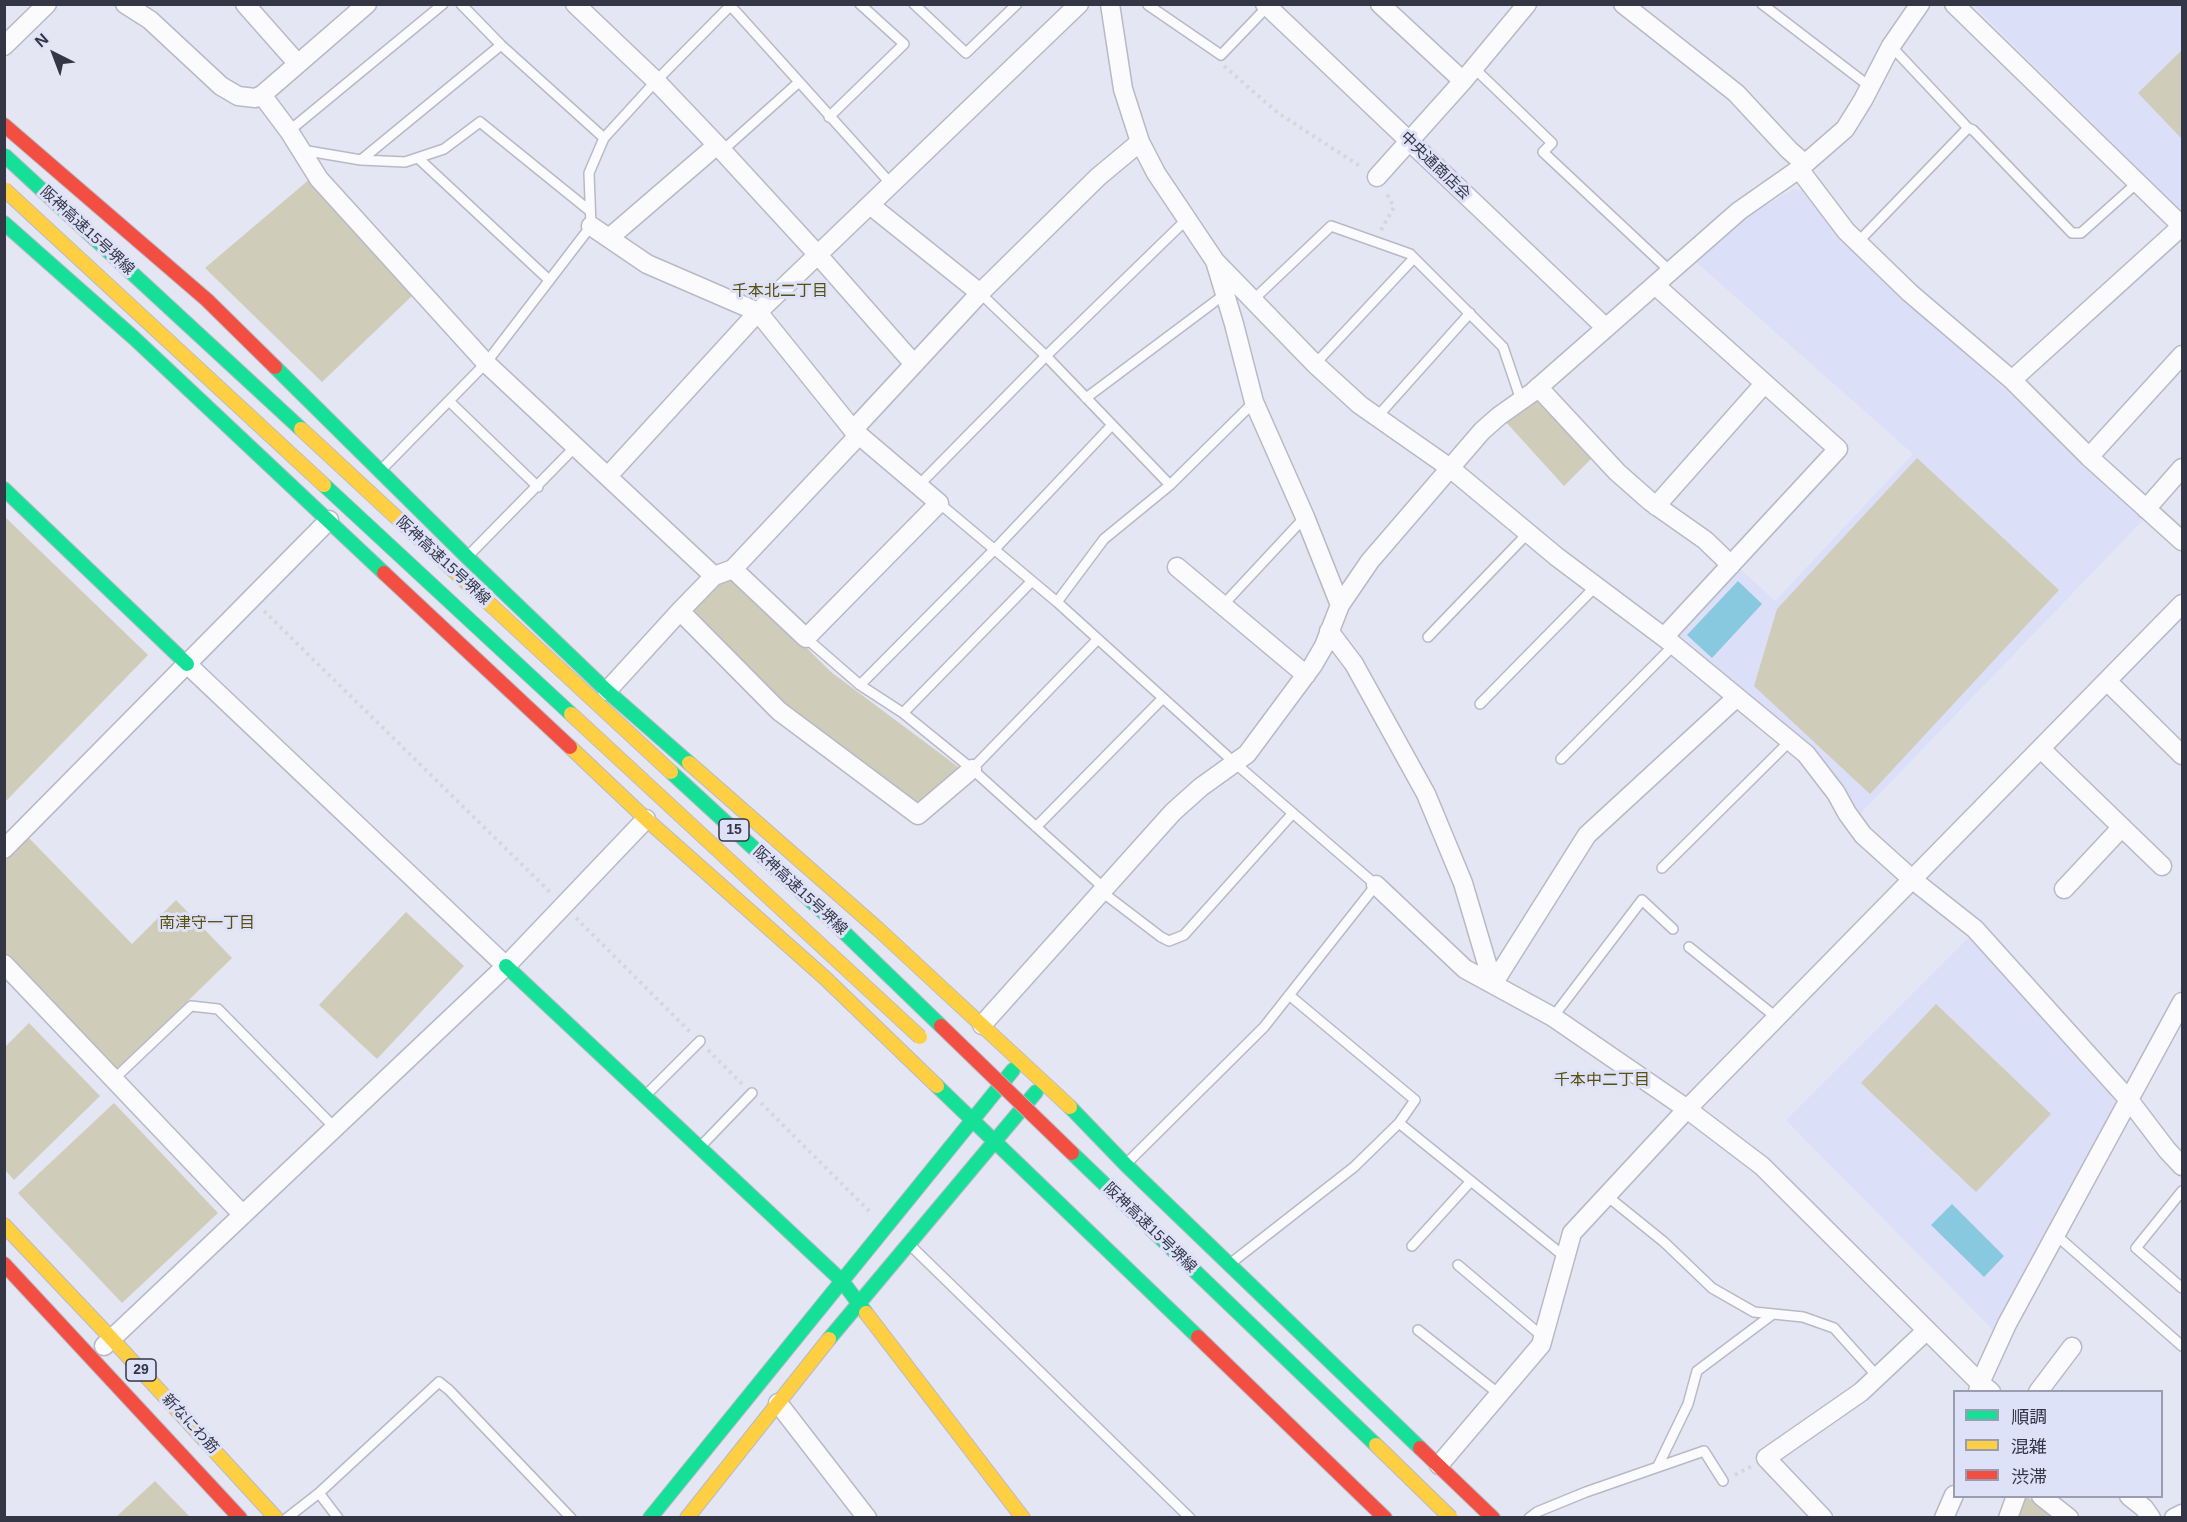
<!DOCTYPE html>
<meta charset="utf-8">
<style>
body{margin:0}
#map{position:relative;width:2187px;height:1522px;overflow:hidden;background:#e4e6f3;font-family:Helvetica,"Noto Sans JP",sans-serif}
canvas{display:block}
.frame{position:absolute;inset:0;border:6px solid #343645;pointer-events:none}
.legend{position:absolute;left:1953px;top:1390px;width:210px;height:108px;box-sizing:border-box;background:#dee2f9;border:2px solid #9a9db1;margin:0;padding:8px 10px;list-style:none;font-size:18px;color:#343645}
.legend li{display:flex;align-items:center;gap:12px;height:30px}
.legend b{width:30px;border:2px solid #9a9db1}
.north{position:absolute;left:24px;top:24px;width:60px;height:60px;-webkit-text-stroke:4px #dee2f9;paint-order:stroke;rotate:318deg;font-size:16px;font-weight:700;line-height:24px;text-align:center;color:#343645}
.north::after{content:'';display:block;margin:auto;width:21px;height:27px;background:#343645;clip-path:polygon(50% 0,100% 100%,50% 72%,0 100%)}
</style>
<div id="map">
<canvas width="2187" height="1522"></canvas>
<div class="frame"></div>
<ul class="legend">
<li><b style="height:8px;background:#16e098"></b>順調</li>
<li><b style="height:8px;background:#ffcf43"></b>混雑</li>
<li><b style="height:8px;background:#f24e42"></b>渋滞</li>
</ul>
<div class="north">N</div>
</div>
<script>
const ctx = document.querySelector('canvas').getContext('2d');
ctx.lineJoin = 'round';
function paint(path, color) { ctx.fillStyle = color; ctx.fill(path, 'evenodd'); }
const shape = rows => new Path2D(rows.map(r => 'M' + r).join(''));
function strokePath(path, color, width, dash) { ctx.strokeStyle = color; ctx.lineWidth = width; ctx.lineCap = dash ? 'butt' : 'round'; ctx.setLineDash(dash || []); ctx.stroke(path); }
function label(font, color, halo, rows, align = 'center') {
  ctx.font = font + ' Helvetica,"Noto Sans JP",sans-serif'; ctx.lineWidth = 6; ctx.setLineDash([]); ctx.textBaseline = 'middle'; ctx.strokeStyle = halo; ctx.fillStyle = color; for (const [text, x, y, turn = 0] of rows) {
    ctx.save(); ctx.translate(x, y); ctx.rotate((+turn || 0) * Math.PI / 180); ctx.textAlign = isNaN(turn) ? turn : align; if (halo) ctx.strokeText(text, 0, 0); ctx.fillText(text, 0, 0); ctx.restore();
  }
}
const built = shape([
 [1973,5,2182,5,2182,212],
 [1794,189,1806,191,1841,240,2145,518,1859,815,1817,751,1675,639,1738,567,1775,601,1913,454,1695,261,1742,219],
 [1970,936,2114,1095,2116,1106,1996,1333,1786,1120]
]);
const green = shape([
 [2182,50,2182,139,2138,93],
 [311,178,415,293,322,382,205,268],
 [1535,399,1592,458,1564,486,1505,421],
 [1917,458,2059,590,1870,794,1754,686,1777,609],
 [4,516,148,655,5,802,4,802],
 [736,578,831,672,961,769,921,806,790,708,692,614,691,607,704,594,726,579],
 [27,836,132,944,176,900,232,958,118,1069,5,953,5,857],
 [406,912,464,966,377,1059,319,1005],
 [1936,1004,2051,1114,1976,1192,1861,1083],
 [29,1023,100,1096,14,1180,5,1170,5,1047],
 [114,1103,218,1213,122,1303,18,1193],
 [155,1481,190,1517,116,1517],
 [2027,1497,2057,1517,2015,1518]
]);
const water = shape([
 [1738,581,1762,604,1712,658,1687,635],
 [1952,1204,2004,1256,1984,1277,1931,1225]
]);
const path = shape([
 [1224,66,1278,113,1363,168],
 [1381,230,1394,207,1386,192],
 [264,611,552,894],
 [576,918,690,1032],
 [708,1050,743,1085],
 [761,1103,870,1212],
 [1735,1475,1752,1466]
]);
const lane = shape([
 [461,4,501,45,604,138],
 [729,4,892,185],
 [914,4,966,53,1017,4],
 [1762,4,1869,86],
 [1148,5,1221,55,1268,6],
 [1891,46,1968,128,1973,130,2072,233,2081,233,2138,182],
 [1474,68,1552,143,1543,152,1670,271],
 [829,117,904,44,860,4],
 [289,131,443,4],
 [302,150,361,160,501,45],
 [722,151,799,82],
 [418,158,549,280],
 [361,160,405,162,444,149,480,122,590,211],
 [1858,242,1968,128],
 [980,293,1046,356,1170,485],
 [1253,300,1331,226,1410,254,1503,347,1521,400],
 [1315,364,1414,258],
 [1086,398,1225,294],
 [449,401,538,487],
 [1377,417,1470,313],
 [382,469,486,363,591,226,589,173,604,138,656,81,732,4],
 [918,486,1046,356,1186,220],
 [939,503,1057,602],
 [468,556,576,446],
 [1223,605,1305,517],
 [1428,637,1528,533],
 [806,638,860,685,903,713,972,769,1098,639],
 [860,685,995,549,1112,425],
 [1480,704,1597,585],
 [903,713,1032,581],
 [1561,759,1674,645],
 [972,769,1105,889],
 [1036,827,1163,698],
 [1662,868,1790,741],
 [1102,892,1161,937,1169,941,1184,935,1293,813],
 [1689,947,1777,1018],
 [1289,995,1415,1100,1399,1123,1565,1257],
 [1553,1017,1642,900,1673,929],
 [114,1079,191,1006,218,1009,335,1128],
 [646,1095,700,1041],
 [701,1146,752,1093],
 [1126,1164,1264,1027,1376,885,1236,764,1057,602,1104,539,1170,485,1254,402],
 [2182,1191,2136,1248,2182,1288],
 [1607,1196,1664,1242,1712,1288,1754,1312,1803,1317,1834,1328,1877,1376],
 [2056,1235,2182,1346],
 [910,1245,1190,1518],
 [1412,1246,1471,1181],
 [1231,1263,1354,1167,1399,1123],
 [1458,1265,1543,1337],
 [1418,1330,1499,1394],
 [1658,1466,1688,1404,1697,1371,1773,1314],
 [287,1518,319,1493],
 [338,1518,319,1493,439,1382,449,1390,571,1518],
 [1529,1518,1537,1512,1586,1492,1704,1451,1723,1481]
]);
const street = shape([
 [125,4,150,20,221,86,238,96,255,98,262,95,367,4],
 [245,4,298,64],
 [575,4,656,81,717,145,818,255,914,364],
 [1110,4,1123,89,1140,142,1156,173,1215,261,1234,324,1254,402,1305,517,1340,605],
 [1265,4,1606,328],
 [1380,4,1463,81],
 [1623,4,1736,93,1789,150,1805,164],
 [1954,4,2182,226],
 [4,46,47,4],
 [262,95,289,131,319,179,486,363,714,576],
 [1799,169,1846,231,1910,293,2012,380,2089,457,2182,541],
 [1377,177,1463,81,1527,4],
 [870,205,980,293],
 [591,226,647,264,758,312,853,430,939,503,806,638,733,569],
 [609,238,717,145],
 [1215,261,1315,364,1360,405,1450,468,1557,557,1669,641,1806,754,1836,793,1847,813,1863,835,1913,880,1975,929,2129,1100,2167,1150,2182,1166],
 [1655,285,1838,449,1664,637],
 [2012,380,2182,226],
 [1538,387,1617,472,1651,502,1705,540,1731,565],
 [853,430,980,293,1098,177,1140,142],
 [2089,457,2182,355],
 [608,476,758,312,1079,4],
 [1656,506,1764,384],
 [2146,509,2182,468],
 [1177,567,1306,675],
 [680,611,779,711,918,815,972,769],
 [1329,631,1354,664,1426,794,1463,883,1493,984],
 [187,664,506,966],
 [2107,681,2182,755],
 [607,691,680,611,714,576,733,569,859,435],
 [2041,749,2162,866],
 [4,849,329,520],
 [1376,885,1465,969,1553,1017,1687,1109,1762,1166,1980,1383,1991,1392],
 [2064,889,2122,827],
 [4,964,243,1215],
 [1493,984,1587,835,1737,697],
 [982,1025,1173,812,1201,787,1247,754,1313,665,1324,646,1340,605,1370,561,1482,431,1499,416,1533,392,1739,211,1799,169,1845,129,1863,100,1891,46,1920,4],
 [104,1346,506,966,646,819],
 [1978,1392,1980,1383,2007,1324,2182,1002],
 [2038,1392,2072,1347],
 [778,1403,867,1518],
 [1439,1465,1541,1345,1572,1233,1687,1109,2182,604],
 [2041,1496,2069,1518],
 [2129,1496,2144,1508,2151,1518],
 [1823,1518,1766,1458,1861,1392,1927,1330],
 [1944,1518,1954,1495],
 [2008,1518,2016,1496],
 [2174,1518,2182,1514]
]);
const fast = shape([
 [4,223,134,338,384,573],
 [275,367,467,557,607,691,689,763],
 [4,489,187,664],
 [506,966,842,1281,866,1313],
 [937,1086,1198,1337],
 [1070,1107,1126,1165,1420,1448],
 [829,1339,1036,1092],
 [650,1518,1013,1070]
]);
const slow = shape([
 [570,747,646,819,825,978,937,1086],
 [689,763,878,929,1070,1107],
 [4,1225,112,1339,276,1518],
 [866,1313,1023,1518],
 [687,1518,829,1339]
]);
const jam = shape([
 [4,125,207,300,275,367],
 [384,573,570,747],
 [4,1264,240,1518],
 [1198,1337,1385,1518],
 [1420,1448,1493,1518]
]);
const fastBridge = shape([
 [4,155,301,429],
 [324,485,571,714],
 [671,772,822,911,941,1026],
 [1072,1153,1376,1445]
]);
const slowBridge = shape([
 [4,189,324,485],
 [301,429,671,772],
 [571,714,920,1037],
 [1376,1445,1451,1518]
]);
const jamBridge = shape([
 [941,1026,1072,1153]
]);
const shields = [
 [734,830,30],
 [141,1370,30]
];
const shieldNames = [
 ["15",734,830],
 ["29",141,1370]
];
const streetNames = [
 ["中央通商店会",1435,166,44],
 ["阪神高速15号堺線",87,231,43],
 ["阪神高速15号堺線",443,561,43],
 ["阪神高速15号堺線",800,891,43],
 ["阪神高速15号堺線",1150,1228,44],
 ["新なにわ筋",190,1424,47]
];
const neighbourhoodNames = [
 ["千本北二丁目",780,292],
 ["南津守一丁目",207,924],
 ["千本中二丁目",1602,1081]
];
paint(built, '#dbdff8');
paint(green, '#cfccb9');
paint(water, '#88c9e0');
strokePath(lane, '#b8b9c6', 12);
strokePath(street, '#b8b9c6', 21);
strokePath(fast, '#b8b9c6', 16);
strokePath(slow, '#b8b9c6', 16);
strokePath(jam, '#b8b9c6', 16);
strokePath(path, '#d6d7da', 4, [3, 4.5]);
strokePath(lane, '#fbfbfd', 9);
strokePath(street, '#fbfbfd', 18);
strokePath(fast, '#16e098', 14);
strokePath(slow, '#ffcf43', 14);
strokePath(jam, '#f24e42', 14);
strokePath(fastBridge, '#b8b9c6', 16, []);
strokePath(slowBridge, '#b8b9c6', 16, []);
strokePath(jamBridge, '#b8b9c6', 16, []);
strokePath(fastBridge, '#16e098', 14);
strokePath(slowBridge, '#ffcf43', 14);
strokePath(jamBridge, '#f24e42', 14);
for (const [x, y, w] of shields) { const box = new Path2D(); box.roundRect(x - w / 2, y - 11, w, 22, 4.5); ctx.fillStyle = '#dee2f9'; ctx.fill(box); strokePath(box, '#343645', 1.5); }
label('bold 14px', '#343645', null, shieldNames);
label('15px', '#343645', '#dee2f9', streetNames);
label('16px', '#594f10', '#dee2f9', neighbourhoodNames);
</script>
